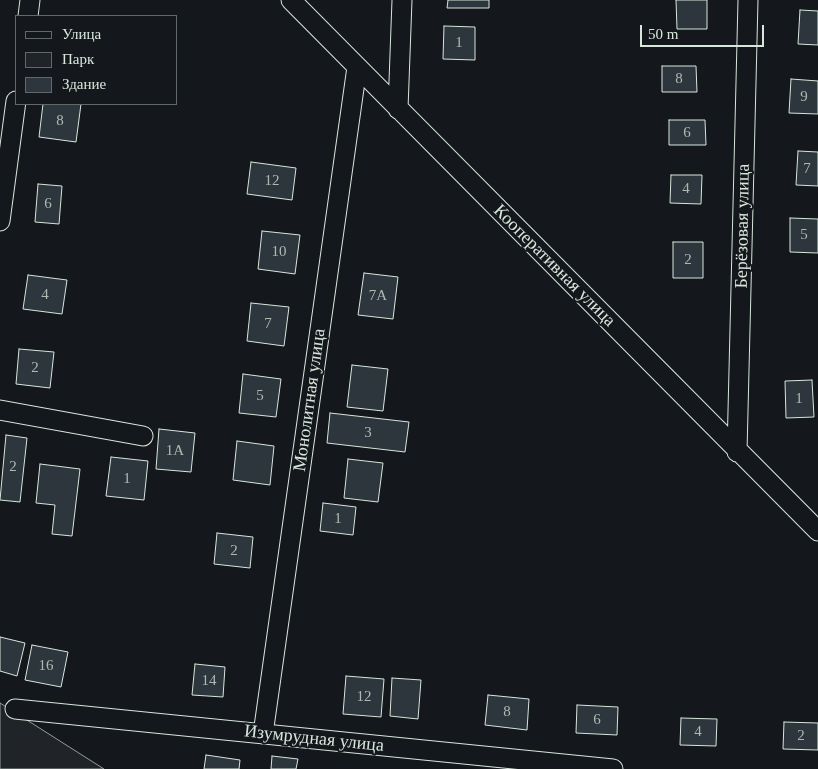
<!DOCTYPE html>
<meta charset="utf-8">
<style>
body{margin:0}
#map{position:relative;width:818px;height:769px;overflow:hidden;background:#14181c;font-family:"Times New Roman",serif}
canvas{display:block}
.legend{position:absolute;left:15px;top:15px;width:162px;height:90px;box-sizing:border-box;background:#14181c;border:1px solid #626a69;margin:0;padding:6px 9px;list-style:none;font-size:15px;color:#d8e6dc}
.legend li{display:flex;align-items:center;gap:10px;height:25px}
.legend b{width:25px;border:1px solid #626a69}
.scale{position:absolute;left:640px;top:25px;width:124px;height:22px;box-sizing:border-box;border:2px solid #d8e6dc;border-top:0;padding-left:6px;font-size:15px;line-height:18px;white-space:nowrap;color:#d8e6dc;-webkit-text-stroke:4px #14181c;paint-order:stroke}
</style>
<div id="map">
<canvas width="818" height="769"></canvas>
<ul class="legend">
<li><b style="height:6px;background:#14181c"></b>Улица</li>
<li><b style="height:14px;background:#202428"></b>Парк</li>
<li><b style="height:14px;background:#2c363c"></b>Здание</li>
</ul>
<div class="scale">50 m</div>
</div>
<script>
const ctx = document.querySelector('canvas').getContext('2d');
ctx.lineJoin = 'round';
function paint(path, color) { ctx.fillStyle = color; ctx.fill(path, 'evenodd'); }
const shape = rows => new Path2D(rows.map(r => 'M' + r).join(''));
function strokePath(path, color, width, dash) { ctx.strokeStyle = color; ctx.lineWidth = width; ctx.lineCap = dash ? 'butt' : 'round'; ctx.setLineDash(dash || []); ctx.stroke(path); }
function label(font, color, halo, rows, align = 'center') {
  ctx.font = font + ' "Times New Roman",serif'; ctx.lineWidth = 4; ctx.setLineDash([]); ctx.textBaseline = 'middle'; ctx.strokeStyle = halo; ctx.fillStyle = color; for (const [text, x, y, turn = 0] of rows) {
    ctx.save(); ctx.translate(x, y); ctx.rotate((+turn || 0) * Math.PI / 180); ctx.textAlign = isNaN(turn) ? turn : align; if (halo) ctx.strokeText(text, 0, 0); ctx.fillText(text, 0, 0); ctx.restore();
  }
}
const green = shape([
 [0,703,104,769,0,769,0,703]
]);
const building = shape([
 [448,0,489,0,489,8,447,8,448,0],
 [676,0,707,0,707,29,677,29,676,0],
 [800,10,818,11,818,45,798,44,800,10],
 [444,26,475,27,475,60,443,59,444,26],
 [662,66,696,66,697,92,662,92,662,66],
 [791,79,818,81,818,114,789,113,791,79],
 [43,104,81,104,76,142,39,137,43,104],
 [669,120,705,120,706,145,669,145,669,120],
 [798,151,818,152,818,186,796,185,798,151],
 [251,162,296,168,292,200,247,194,251,162],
 [671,175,702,175,701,204,670,203,671,175],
 [38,184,62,186,59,224,35,222,38,184],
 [790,218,818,219,818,253,790,252,790,218],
 [262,231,300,235,295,274,258,269,262,231],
 [673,242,703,242,703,278,673,278,673,242],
 [364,273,398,277,393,319,358,315,364,273],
 [28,275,67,280,62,314,23,309,28,275],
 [251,303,289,307,284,346,247,341,251,303],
 [19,349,54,352,50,388,16,384,19,349],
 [352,365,388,369,383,411,347,407,352,365],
 [243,374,281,379,276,417,239,413,243,374],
 [812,380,814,417,786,418,785,381,812,380],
 [330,413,409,422,405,452,327,443,330,413],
 [159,429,195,433,191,472,156,469,159,429],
 [6,435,27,438,20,502,0,500,6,435],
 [237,441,274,446,270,485,233,480,237,441],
 [111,457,148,461,144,500,106,496,111,457],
 [348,459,383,463,378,502,344,498,348,459],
 [40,464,80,469,72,536,52,534,55,505,36,503,40,464],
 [323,503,356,507,353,535,320,531,323,503],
 [217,533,253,537,250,568,214,564,217,533],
 [0,637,25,643,17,676,0,671,0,637],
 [32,645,68,652,61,687,25,680,32,645],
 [195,664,225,667,223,697,192,695,195,664],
 [346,676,384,679,381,717,343,714,346,676],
 [392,678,421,680,418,719,390,716,392,678],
 [488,695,529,699,527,730,485,725,488,695],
 [577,705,618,707,617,735,576,733,577,705],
 [681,718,717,719,716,746,680,745,681,718],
 [784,722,818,723,818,750,783,749,784,722],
 [206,755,240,760,239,769,204,769,206,755],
 [272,756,298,759,296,769,271,769,272,756]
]);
const minor = shape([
 [291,0,818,531],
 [28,16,30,0],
 [398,109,402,0],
 [0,221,16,101],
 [0,410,143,436],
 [737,452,748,0],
 [15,709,613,769],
 [263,734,357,67]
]);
const numberNames = [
 ["1",459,43],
 ["8",679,79],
 ["9",804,97],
 ["8",60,121],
 ["6",687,133],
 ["7",807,169],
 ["12",272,181],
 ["4",686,189],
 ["6",48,204],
 ["5",804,235],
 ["10",279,252],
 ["2",688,260],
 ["4",45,295],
 ["7А",378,296],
 ["7",268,324],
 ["2",35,368],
 ["5",260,396],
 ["1",799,399],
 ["3",368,433],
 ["1А",175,451],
 ["2",13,467],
 ["1",127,479],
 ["1",338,519],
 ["2",234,551],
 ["16",46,666],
 ["14",209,681],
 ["12",364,697],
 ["8",507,712],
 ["6",597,720],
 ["4",698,732],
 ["2",801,736]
];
const streetNames = [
 ["Берёзовая улица",743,226,-89],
 ["Кооперативная улица",554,266,45],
 ["Монолитная улица",310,400,-82],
 ["Изумрудная улица",314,739,6]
];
paint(green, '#202428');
strokePath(green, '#939e99', 1);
paint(building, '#2c363c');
strokePath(building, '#d8e6dc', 1);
strokePath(minor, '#d8e6dc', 21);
strokePath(minor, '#14181c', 19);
label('15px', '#adbab4', null, numberNames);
label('18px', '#d8e6dc', '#14181c', streetNames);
</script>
